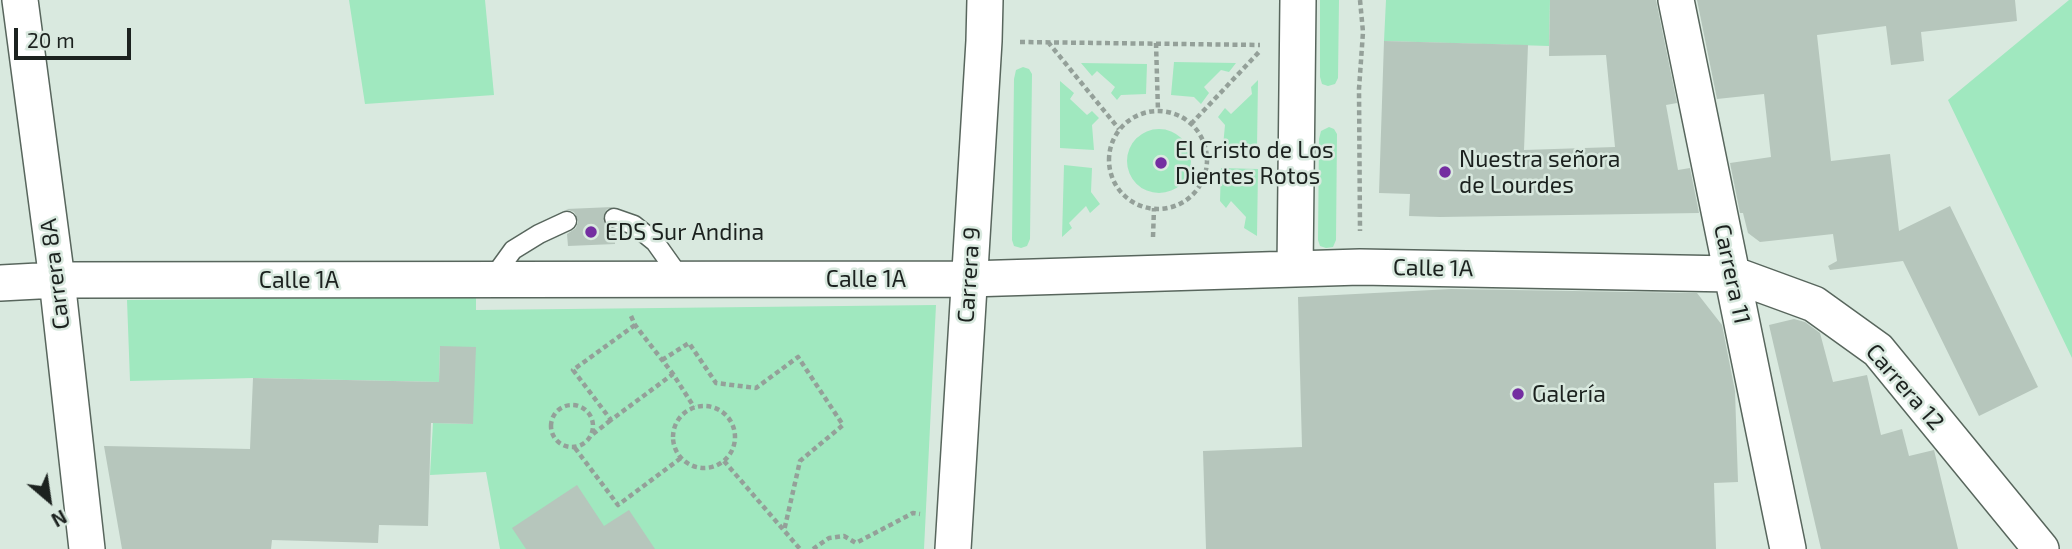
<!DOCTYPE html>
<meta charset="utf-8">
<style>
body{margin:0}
#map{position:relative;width:2072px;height:549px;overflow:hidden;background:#d9e9df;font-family:"Exo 2",sans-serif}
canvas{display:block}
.north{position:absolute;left:14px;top:465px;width:70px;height:70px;-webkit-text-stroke:5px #d9e9df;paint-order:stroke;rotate:151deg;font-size:19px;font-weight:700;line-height:28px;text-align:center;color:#1c221f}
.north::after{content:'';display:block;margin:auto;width:24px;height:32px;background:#1c221f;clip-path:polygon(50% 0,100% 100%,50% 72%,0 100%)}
.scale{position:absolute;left:14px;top:28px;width:117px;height:32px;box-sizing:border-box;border:4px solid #1c221f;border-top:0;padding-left:9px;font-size:21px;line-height:24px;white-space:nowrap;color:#1c221f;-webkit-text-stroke:5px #d9e9df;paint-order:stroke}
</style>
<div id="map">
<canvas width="2072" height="549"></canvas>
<div class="north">N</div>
<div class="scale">20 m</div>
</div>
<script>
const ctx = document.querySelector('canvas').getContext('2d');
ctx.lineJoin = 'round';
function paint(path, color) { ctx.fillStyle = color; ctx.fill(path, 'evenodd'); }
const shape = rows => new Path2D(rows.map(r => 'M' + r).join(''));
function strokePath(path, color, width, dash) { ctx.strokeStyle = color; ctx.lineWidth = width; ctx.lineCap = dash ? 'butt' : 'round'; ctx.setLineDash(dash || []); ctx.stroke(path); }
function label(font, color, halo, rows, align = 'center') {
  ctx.font = font + ' "Exo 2",sans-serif'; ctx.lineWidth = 5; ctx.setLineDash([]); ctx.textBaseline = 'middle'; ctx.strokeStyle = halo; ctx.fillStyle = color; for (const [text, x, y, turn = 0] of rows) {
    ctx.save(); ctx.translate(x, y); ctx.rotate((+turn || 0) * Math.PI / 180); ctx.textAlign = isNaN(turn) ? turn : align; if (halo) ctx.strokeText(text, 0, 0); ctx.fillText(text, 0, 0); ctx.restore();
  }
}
const green = shape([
 [349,0,485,0,494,95,365,104],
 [1320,0,1339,0,1338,78,1335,84,1328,86,1322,84,1320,77],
 [1386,0,1550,0,1549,46,1384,41],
 [2069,0,2072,0,2072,358,1948,100],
 [1174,62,1236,63,1229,72,1221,70,1204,87,1209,93,1201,104,1194,97,1171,95],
 [1081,63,1147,64,1146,94,1121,95,1117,100,1111,93,1115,87,1097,71,1092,76],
 [1023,67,1029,69,1032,74,1030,239,1027,246,1021,248,1014,246,1012,240,1014,79,1016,70],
 [1258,80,1257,148,1223,146,1225,125,1218,117,1225,108,1231,114,1252,94,1251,87],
 [1060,81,1074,93,1070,99,1087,115,1092,111,1099,118,1092,125,1094,150,1060,148],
 [1329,127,1334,129,1337,134,1336,240,1333,247,1326,248,1320,246,1318,240,1319,139,1321,131],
 '1127 161a32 32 0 1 1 64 0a32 32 0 1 1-64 0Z',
 [1064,165,1092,168,1091,192,1100,204,1090,213,1086,206,1069,223,1072,228,1062,237],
 [1221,168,1258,169,1257,236,1244,228,1246,217,1231,201,1226,208,1220,201],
 [476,297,476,310,936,305,924,549,500,549,486,472,430,475,433,423,473,424,440,346,439,382,253,378,130,381,127,300]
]);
const building = shape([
 [1550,0,1656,0,1677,103,1666,105,1678,170,1690,168,1699,213,1440,217,1409,216,1410,194,1379,193,1384,41,1528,45,1524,150,1615,147,1606,55,1549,56],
 [1697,0,2015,0,2017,21,1921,32,1924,61,1891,65,1886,26,1817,35,1831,161,1890,154,1899,231,1950,206,2038,387,1979,416,1903,261,1830,270,1828,266,1837,261,1833,234,1760,242,1748,233,1743,213,1740,213,1730,163,1771,157,1764,94,1717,99],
 [613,207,606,210,603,219,606,226,615,230,615,244,568,246,567,234,576,228,578,221,574,212,566,209],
 [1451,289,1697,293,1722,325,1735,391,1738,482,1714,483,1716,549,1206,549,1203,451,1302,447,1298,297],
 [1794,319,1805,322,1820,333,1833,382,1867,375,1881,435,1902,429,1909,456,1934,450,1958,549,1821,549,1769,325],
 [440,346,476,347,473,424,431,423,428,526,379,525,378,543,272,540,271,549,122,549,104,446,250,449,253,378,439,382],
 [577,485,604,526,629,510,655,549,526,549,512,528]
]);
const path = shape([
 [1360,0,1363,32,1359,89,1360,231],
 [1020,42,1260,45],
 [1048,42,1119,129],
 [1156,43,1158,111],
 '1109 160a49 49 0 1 1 98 0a49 49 0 1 1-98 0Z',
 [1191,124,1260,51],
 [1153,237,1154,208],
 [631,316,635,325,673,374,694,407],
 [635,325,573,370,611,420,673,374],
 [662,360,689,343,716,383,756,388,798,357,843,425,800,461,784,531],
 '551 426a21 21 0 1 1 42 0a21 21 0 1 1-42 0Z',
 '673 437a31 31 0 1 1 62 0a31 31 0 1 1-62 0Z',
 [593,434,611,420],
 [575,448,618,505,681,458],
 [724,461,800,549],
 [813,549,829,538,844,536,856,543,913,513,920,514]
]);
const service = shape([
 [614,218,634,225,655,242,682,280],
 [492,279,513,250,539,234,567,221]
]);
const minor = shape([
 [20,0,57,280,87,549],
 [1676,0,1788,549],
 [1295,269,1298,0],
 [0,283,57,280,969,279,1360,267,1732,274,1814,304,1878,350,2041,549],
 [953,549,984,41,985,0]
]);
const markers = [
 [1161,163,7,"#742ea1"],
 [1445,172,7,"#742ea1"],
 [591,232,7,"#742ea1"],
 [1518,394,7,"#742ea1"]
];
const poiNames = [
 ["El Cristo de Los",1175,150],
 ["Dientes Rotos",1175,176],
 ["Nuestra señora",1459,159],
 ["de Lourdes",1459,185],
 ["EDS Sur Andina",605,232],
 ["Galería",1532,394]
];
const streetNames = [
 ["Calle 1A",1433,268,1],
 ["Carrera 8A",55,274,-97],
 ["Carrera 11",1732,274,78],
 ["Carrera 9",969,275,-86],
 ["Calle 1A",866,279],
 ["Calle 1A",299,280],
 ["Carrera 12",1905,387,49]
];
paint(green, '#a0e8bf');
paint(building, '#b6c6bc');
strokePath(service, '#58665d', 21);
strokePath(minor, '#58665d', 38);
strokePath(path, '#94a099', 4.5, [5, 3.5]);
strokePath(service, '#fff', 18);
strokePath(minor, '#fff', 35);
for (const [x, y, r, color] of markers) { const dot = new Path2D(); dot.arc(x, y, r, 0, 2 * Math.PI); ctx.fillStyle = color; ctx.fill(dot); strokePath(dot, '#d9e9df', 2.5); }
label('23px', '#1c221f', '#d9e9df', poiNames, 'left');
label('23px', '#1c221f', '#d9e9df', streetNames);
</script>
